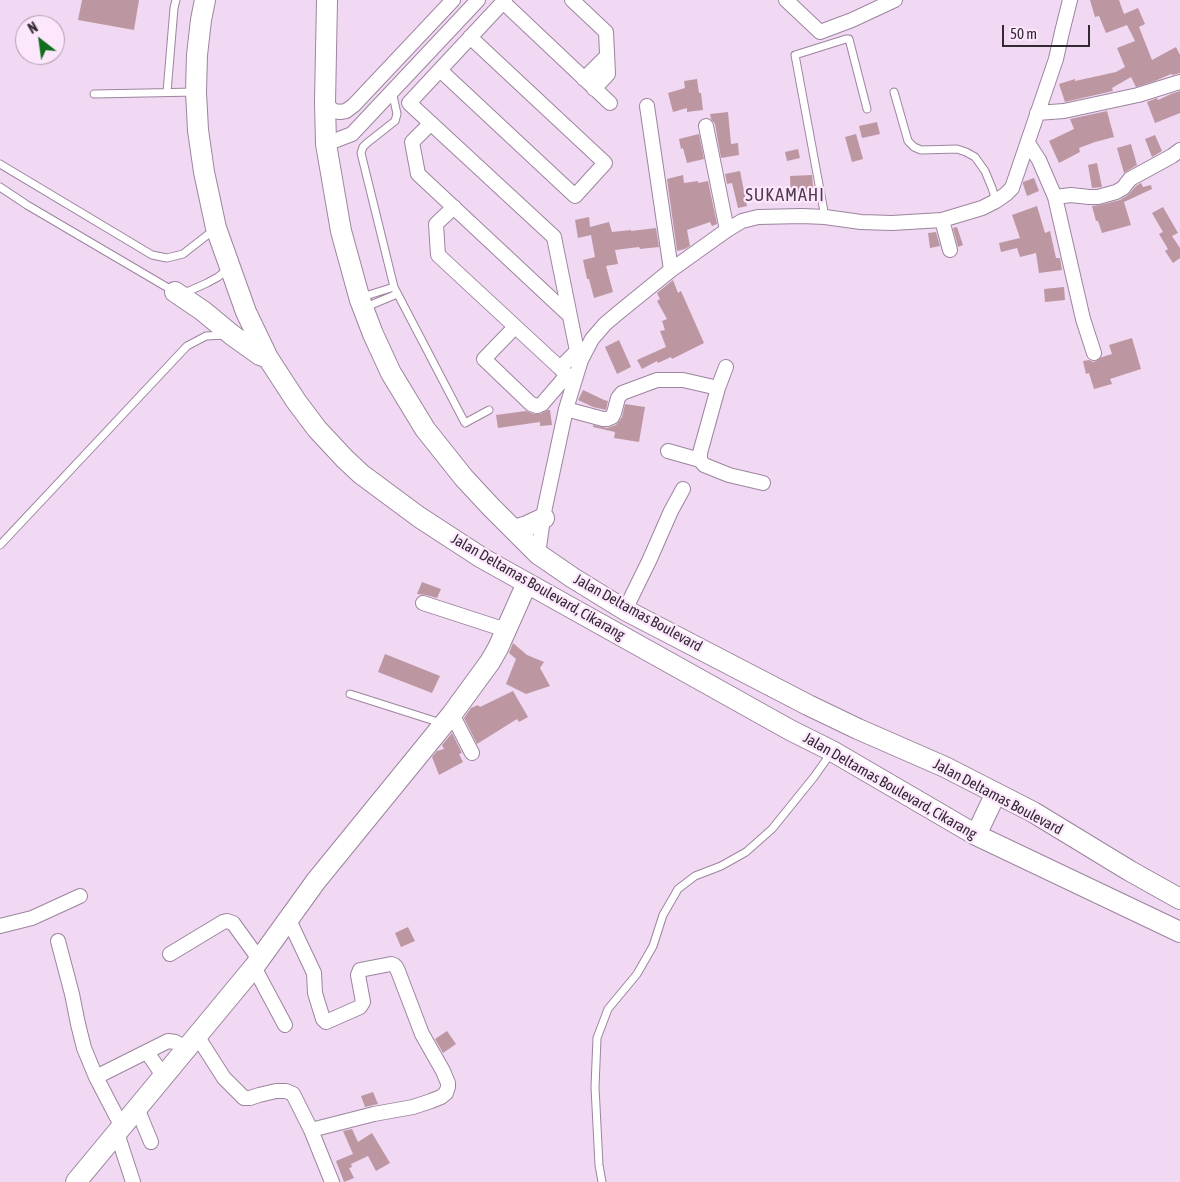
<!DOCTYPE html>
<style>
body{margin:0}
#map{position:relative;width:1180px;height:1182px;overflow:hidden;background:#f1d8f3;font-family:"Asap Condensed",sans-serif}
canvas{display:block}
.north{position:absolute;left:15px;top:15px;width:50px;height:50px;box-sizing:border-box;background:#fce7fd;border:1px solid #ac9bac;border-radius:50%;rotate:330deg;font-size:14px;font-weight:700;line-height:20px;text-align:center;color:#332933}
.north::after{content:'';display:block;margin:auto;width:18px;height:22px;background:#116f1c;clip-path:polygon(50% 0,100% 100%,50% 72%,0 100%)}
.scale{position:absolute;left:1002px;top:25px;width:88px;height:22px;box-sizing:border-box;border:2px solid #332933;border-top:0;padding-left:6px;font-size:15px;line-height:18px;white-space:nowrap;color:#332933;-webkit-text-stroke:4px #fce7fd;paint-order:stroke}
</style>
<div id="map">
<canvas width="1180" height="1182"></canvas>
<div class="north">N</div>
<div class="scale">50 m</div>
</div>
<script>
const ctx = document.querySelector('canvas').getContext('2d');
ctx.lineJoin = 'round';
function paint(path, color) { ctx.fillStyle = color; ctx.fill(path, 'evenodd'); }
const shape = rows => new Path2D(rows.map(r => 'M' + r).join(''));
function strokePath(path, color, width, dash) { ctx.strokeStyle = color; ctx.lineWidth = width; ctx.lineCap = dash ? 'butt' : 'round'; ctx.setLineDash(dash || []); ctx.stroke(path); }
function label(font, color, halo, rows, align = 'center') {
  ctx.font = font + ' "Asap Condensed",sans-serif'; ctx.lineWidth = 4.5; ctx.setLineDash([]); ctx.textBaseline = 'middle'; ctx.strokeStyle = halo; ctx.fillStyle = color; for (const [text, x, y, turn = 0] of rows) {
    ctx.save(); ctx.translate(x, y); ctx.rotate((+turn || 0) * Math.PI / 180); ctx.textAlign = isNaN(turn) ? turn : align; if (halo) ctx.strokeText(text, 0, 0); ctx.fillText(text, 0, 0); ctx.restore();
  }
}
const building = shape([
 [82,0,139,0,134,30,78,20],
 [1090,0,1119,0,1124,14,1138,8,1145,24,1139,27,1152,60,1176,47,1180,55,1180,73,1172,75,1171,74,1155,81,1136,87,1131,77,1112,88,1113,91,1065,102,1059,84,1075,79,1075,81,1116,72,1125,67,1117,48,1135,41,1127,25,1106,33,1099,16,1095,17],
 [697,79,699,93,701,93,703,110,687,112,687,108,673,112,668,93,685,88,684,81],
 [1180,91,1180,113,1155,123,1147,102,1157,98,1158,100,1171,94],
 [1107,111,1114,137,1095,142,1079,148,1080,152,1059,163,1049,141,1074,129,1070,119],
 [728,112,731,144,738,143,739,155,721,158,715,124,711,119,710,114],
 [877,122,880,134,862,138,859,126],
 [699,134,704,159,687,163,683,148,681,149,679,139],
 [856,134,863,159,852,162,845,137],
 [1155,135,1162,151,1152,157,1145,139],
 [1131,144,1137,165,1124,173,1117,148],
 [798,149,800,158,787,161,785,152],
 [1097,163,1102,187,1092,188,1088,165],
 [740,171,747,206,738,208,732,183,727,184,725,174],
 [683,175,684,183,698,181,698,183,708,181,717,224,712,226,710,222,687,230,690,246,685,249,677,251,667,179],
 [812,175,814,197,791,199,790,176],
 [1034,178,1039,191,1027,196,1023,184,1023,182],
 [1141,183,1143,187,1151,185,1152,189,1124,202,1131,225,1102,233,1098,221,1096,221,1092,206,1100,205,1120,200,1128,195,1136,186],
 [1037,206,1045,233,1050,231,1056,258,1060,258,1062,270,1039,273,1036,253,1020,257,1017,248,1001,252,999,243,1020,238,1012,215],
 [1163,207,1178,233,1172,236,1180,248,1180,258,1173,263,1165,251,1168,249,1159,234,1163,232,1152,213],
 [589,217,590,227,609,222,612,232,631,230,631,231,656,228,659,247,640,249,639,247,615,250,618,264,606,266,613,292,594,298,589,279,587,279,583,260,595,257,591,235,578,238,575,220],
 [957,227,963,245,958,247,953,228],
 [936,232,940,246,930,248,928,233],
 [673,280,678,293,681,291,704,343,672,359,671,357,658,363,657,361,642,369,637,360,666,347,660,331,665,330,662,321,667,319,657,301,660,299,657,293],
 [1064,287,1065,300,1045,302,1044,289],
 [1132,338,1141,369,1110,379,1112,384,1094,389,1089,373,1086,374,1083,361,1089,360,1093,362,1096,361,1102,357,1112,354,1109,345],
 [619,340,631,367,617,374,605,347],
 [583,390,604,400,608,401,606,410,593,407,578,400],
 [625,404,645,407,639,442,614,438,615,432,593,427,593,425,607,428,616,425,622,417],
 [548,410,550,410,552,425,540,426,540,422,498,428,496,415,526,411,534,414,540,414],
 [422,582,441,589,437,598,426,595,417,594],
 [513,643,527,655,544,662,540,668,550,686,526,694,506,684,516,659,509,653],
 [385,654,440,676,432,693,378,672],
 [513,691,528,717,519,722,517,719,477,744,464,718,471,708,478,705,480,707],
 [452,733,462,753,459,754,463,762,439,775,432,757,437,751,444,749,442,745],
 [408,927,415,941,401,947,395,933],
 [447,1031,456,1044,443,1053,435,1039],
 [373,1092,378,1104,365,1107,361,1096],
 [352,1129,358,1142,372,1133,390,1163,376,1171,368,1156,351,1164,352,1167,349,1168,354,1178,344,1182,336,1161,353,1154,343,1131]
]);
const lane = shape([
 [392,91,397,114,395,121,367,143,363,147,361,153,394,287,465,423,489,410],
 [167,92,174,8,176,0],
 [894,92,908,141,914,147,921,150,957,149,966,152,975,157,985,171,992,188,996,201],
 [94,94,196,92],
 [0,164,152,255,167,258,183,254,215,229],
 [0,187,27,205,175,292,189,291,207,283,218,277,228,269],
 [825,217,795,55,846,39,849,39,867,109],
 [362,297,394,287],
 [366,307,397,294],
 [0,545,187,346,206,336,226,335],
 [350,694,441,723],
 [602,1182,599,1165,595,1087,597,1038,608,1009,637,974,653,946,663,915,678,889,695,876,721,866,746,852,772,829,814,777,831,753]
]);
const street = shape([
 [505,0,409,103,554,237,577,351,560,368,567,375,542,404,537,406,531,404,484,359,515,327],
 [572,0,606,32,608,74,594,89],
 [786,0,820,32,852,20,895,0],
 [503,2,610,103],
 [440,70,575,196,605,163,470,37],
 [584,79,607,56],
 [325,103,334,111,340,112,346,111,354,105,453,0],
 [647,106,671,270],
 [1037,113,1064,111,1138,95,1180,82],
 [431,123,412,142,418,174,570,316],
 [706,126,727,230],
 [1028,143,1039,160,1055,197,1083,319,1094,353],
 [326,144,352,134,478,0],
 [1055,197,1071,195,1089,197,1098,197,1116,192,1123,188,1130,179,1172,156,1180,150],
 [454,207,436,224,438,255,560,368],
 [942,220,950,250],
 [718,388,726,367],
 [566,409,603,419,607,419,612,417,614,413,618,398,622,393,657,380,683,380,718,388,700,453,700,460,704,465,729,475,763,483],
 [668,451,700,460],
 [538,554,544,512,566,409,581,360,592,339,605,324,618,313,671,270,727,230,742,221,758,217,802,216,825,217,861,222,892,223,942,220,982,208,996,201,1006,194,1012,188,1056,59,1062,32,1070,0],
 [423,603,506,630],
 [625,610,649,561,671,511,683,489],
 [452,714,472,753],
 [288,918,314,973,315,993,323,1019,326,1022,360,1007,363,1002,358,975,360,970,391,964,394,965,396,967,398,971,422,1034,443,1071,448,1083,448,1087,446,1093,441,1097,431,1101,413,1107,374,1114,311,1130],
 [0,926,32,918,80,896],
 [58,941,72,994,78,1024,84,1048,96,1077,122,1127],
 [170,954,223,922,227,921,233,923,259,959],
 [254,967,285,1025],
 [196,1037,201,1042,224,1078,244,1098,250,1098,259,1095,276,1091,286,1091,293,1094,311,1130,332,1182],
 [147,1052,164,1077],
 [96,1077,168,1041,175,1042,186,1048],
 [137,1108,151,1142],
 [117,1133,133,1182]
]);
const secondary = shape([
 [205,0,201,20,197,55,196,92,198,130,204,172,216,228,246,312,268,358,296,401,317,429,345,459,361,474,419,517,482,558,790,730,832,751,976,835,1180,932],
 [327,0,325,103,326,144,341,231,360,300,373,334,391,373,425,429,464,478,491,507,538,554,573,578,625,610,808,705,858,729,945,767,1033,812,1130,871,1180,899],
 [175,292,203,311,232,335,260,355,268,358],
 [514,530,527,526,544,518],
 [976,835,996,793],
 [76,1182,254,967,316,881,452,714,490,662,498,648,527,583]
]);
const streetNames = [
 ["Jalan Deltamas Boulevard, Cikarang",538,587,30],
 ["Jalan Deltamas Boulevard",638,613,29],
 ["Jalan Deltamas Boulevard, Cikarang",890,786,30],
 ["Jalan Deltamas Boulevard",998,797,28]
];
const quarterNames = [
 ["SUKAMAHI",785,195]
];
paint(building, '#bc97a2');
strokePath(lane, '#9c859e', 9);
strokePath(street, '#9c859e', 16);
strokePath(secondary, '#9c859e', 22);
strokePath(lane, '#fff', 7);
strokePath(street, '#fff', 14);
strokePath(secondary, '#fff', 20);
label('15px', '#332933', '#fce7fd', streetNames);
ctx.letterSpacing = '1px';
label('18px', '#4e394f', '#fce7fd', quarterNames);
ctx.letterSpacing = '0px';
</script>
